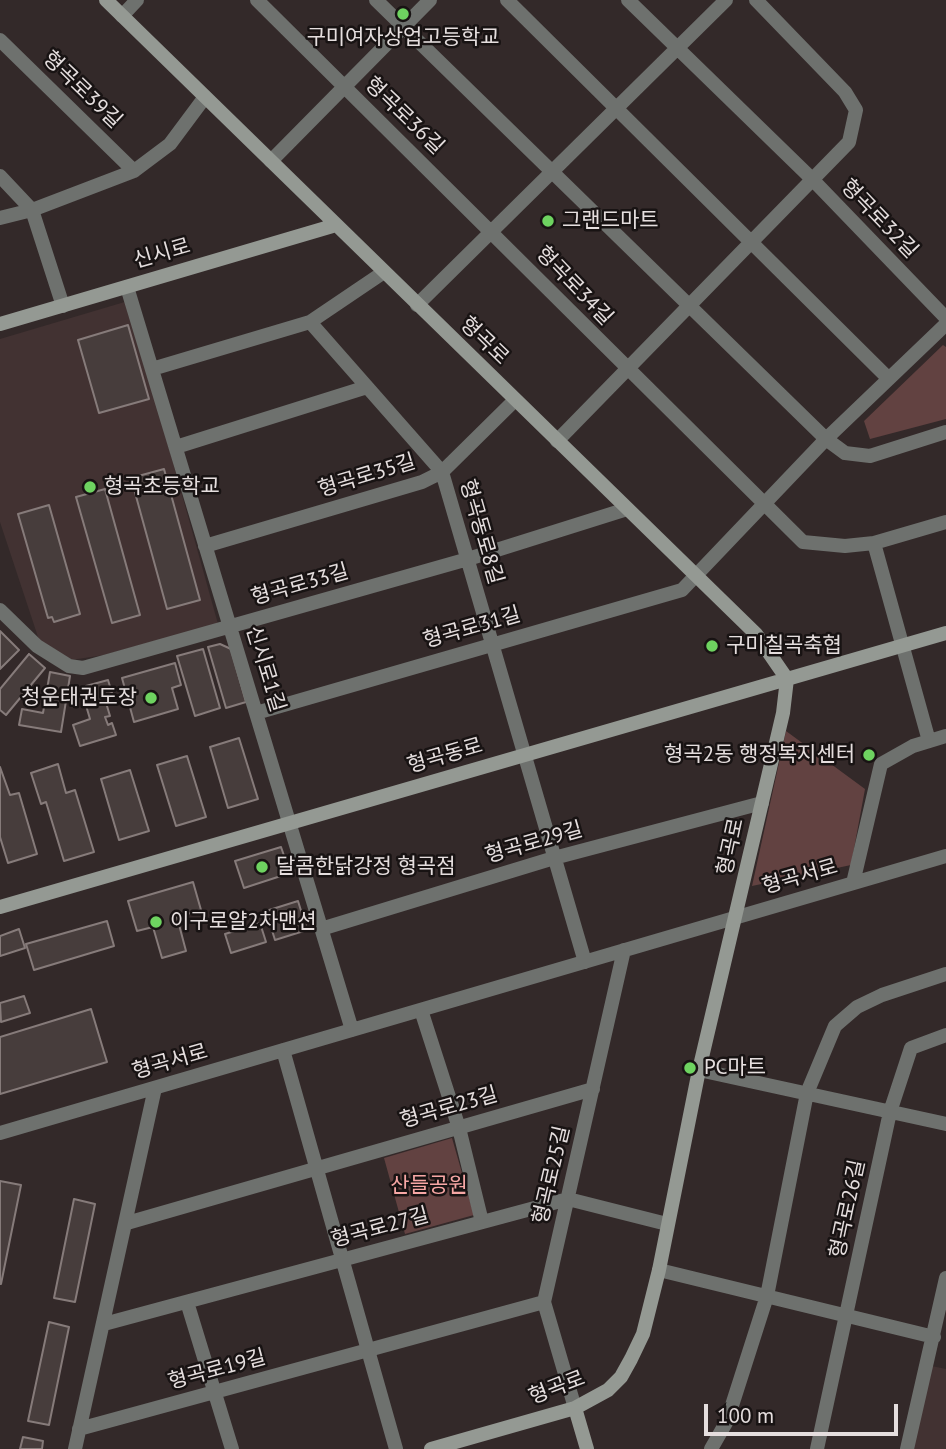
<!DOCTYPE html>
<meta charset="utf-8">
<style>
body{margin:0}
#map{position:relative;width:946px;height:1449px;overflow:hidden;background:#332929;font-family:"PT Sans",sans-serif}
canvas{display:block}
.scale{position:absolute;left:704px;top:1404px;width:194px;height:32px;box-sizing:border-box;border:4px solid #e5dede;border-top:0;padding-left:9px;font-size:21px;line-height:24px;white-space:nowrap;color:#e5dede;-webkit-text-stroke:5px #181313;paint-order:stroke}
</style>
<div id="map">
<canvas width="946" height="1449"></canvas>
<div class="scale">100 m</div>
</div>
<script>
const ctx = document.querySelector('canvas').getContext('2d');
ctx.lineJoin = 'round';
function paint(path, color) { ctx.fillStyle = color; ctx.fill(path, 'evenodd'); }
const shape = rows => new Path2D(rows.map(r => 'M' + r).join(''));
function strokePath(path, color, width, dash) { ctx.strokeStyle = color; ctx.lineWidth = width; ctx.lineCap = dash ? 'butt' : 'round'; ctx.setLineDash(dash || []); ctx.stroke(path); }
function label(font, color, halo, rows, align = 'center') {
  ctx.font = font + ' "PT Sans","Noto Sans KR",sans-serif'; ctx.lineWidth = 5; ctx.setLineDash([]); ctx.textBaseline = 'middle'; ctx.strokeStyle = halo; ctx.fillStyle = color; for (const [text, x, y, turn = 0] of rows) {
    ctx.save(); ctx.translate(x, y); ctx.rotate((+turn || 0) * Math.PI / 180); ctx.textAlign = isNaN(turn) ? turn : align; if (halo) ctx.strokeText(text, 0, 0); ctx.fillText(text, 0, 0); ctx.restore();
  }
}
const built = shape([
 [128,301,218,624,104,655,71,660,39,640,0,522,0,339],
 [927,1365,946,1369,946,1449,907,1449]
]);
const green = shape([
 [943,345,946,347,946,419,870,439,864,421],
 [786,731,865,789,851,865,752,886],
 [452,1138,474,1215,405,1234,384,1158]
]);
const building = shape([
 [128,325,149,399,99,413,78,340,128,325],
 [164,469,200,600,167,609,131,478,164,469],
 [105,489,140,615,112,623,76,497,105,489],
 [49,505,80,614,54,622,52,617,48,618,18,514,49,505],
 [0,631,19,650,0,669,0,631],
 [220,644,231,649,246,702,226,708,208,647,220,644],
 [203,649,220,708,195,716,177,656,203,649],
 [29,654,45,668,6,715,0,710,0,689,29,654],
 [175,663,181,685,172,688,178,709,134,722,122,678,175,663],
 [50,672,70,676,61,732,19,725,22,709,43,713,50,672],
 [108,680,112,693,104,696,110,716,105,717,108,725,112,723,116,735,80,746,73,725,90,719,85,702,90,700,86,686,108,680],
 [239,738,258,799,228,808,210,747,239,738],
 [187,756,206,817,176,826,157,765,187,756],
 [58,764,66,793,75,790,94,852,64,861,46,802,41,804,31,773,58,764],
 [0,767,10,795,19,793,37,854,8,863,0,837,0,767],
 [130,770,149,831,119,840,101,779,130,770],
 [281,847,290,873,244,888,235,861,281,847],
 [193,882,201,910,177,917,186,951,162,958,153,927,137,931,128,901,193,882],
 [298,901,307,930,275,940,266,911,298,901],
 [107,921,114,946,34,970,26,944,107,921],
 [260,923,266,942,231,953,225,934,260,923],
 [19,929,25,948,0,956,0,936,19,929],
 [24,996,30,1013,1,1022,0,1003,24,996],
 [91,1009,107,1062,0,1094,0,1037,91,1009],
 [0,1181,21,1185,1,1284,0,1284,0,1181],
 [74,1199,95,1204,75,1302,54,1298,74,1199],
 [49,1322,69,1327,49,1425,28,1421,49,1322],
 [23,1437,43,1441,42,1449,20,1449,23,1437]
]);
const street = shape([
 [257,0,803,542,845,546,874,543,946,522],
 [376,0,826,439,845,453,870,456,946,432],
 [507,0,888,378],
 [628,0,812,179,946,318],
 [122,16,137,0],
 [0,40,134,171],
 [271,161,430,0],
 [0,176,32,210,63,306],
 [0,218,32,210,134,171,170,144,205,97],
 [127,287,352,1030],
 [417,305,726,0],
 [310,322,442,472,585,962],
 [152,369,310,322,384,272],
 [557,441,849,142,856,110,845,92,756,0],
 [176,447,367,387],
 [874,543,929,741],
 [205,546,422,482,442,472,515,400],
 [0,610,37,646,69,666,83,668,468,559,627,509],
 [256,713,682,590,826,439,946,324],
 [853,883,881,764,913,746,946,736],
 [321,929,554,858,762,803],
 [421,1010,459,1128,482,1222],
 [283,1050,396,1449],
 [699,1070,946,1124],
 [0,1133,946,856],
 [127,1223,593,1089],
 [659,1270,934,1337],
 [187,1302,232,1449],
 [104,1324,568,1199,667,1224],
 [575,1408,544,1302,624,950],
 [79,1429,544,1302],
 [75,1449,155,1088],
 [711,1449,727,1421,767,1296,807,1093,835,1026,857,1007,882,995,946,974],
 [817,1449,890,1112,911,1048,946,1035],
 [907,1449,946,1278]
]);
const secondary = shape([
 [106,0,756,634,787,679,783,713,699,1070,659,1270,643,1334,631,1359,621,1377,608,1390,575,1408,431,1449],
 [0,324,336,225],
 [0,907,946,633],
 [575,1408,587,1449]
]);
const markers = [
 [403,14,7,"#6ed360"],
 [548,221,7,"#6ed360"],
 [90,487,7,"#6ed360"],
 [712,646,7,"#6ed360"],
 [151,698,7,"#6ed360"],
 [869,755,7,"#6ed360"],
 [262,867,7,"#6ed360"],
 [156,922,7,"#6ed360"],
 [690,1068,7,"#6ed360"]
];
const poiNames = [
 ["구미여자상업고등학교",403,38,"center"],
 ["그랜드마트",562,221],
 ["형곡초등학교",104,487],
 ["구미칠곡축협",726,646],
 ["청운태권도장",137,698,"right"],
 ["형곡2동 행정복지센터",855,755,"right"],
 ["달콤한닭강정 형곡점",276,867],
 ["이구로얄2차맨션",170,922],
 ["PC마트",704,1068]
];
const streetNames = [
 ["형곡로39길",82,90,44],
 ["형곡로36길",404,116,44],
 ["형곡로32길",879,219,46],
 ["신시로",162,254,-16],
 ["형곡로34길",574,286,46],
 ["형곡로",484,341,44],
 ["형곡로35길",367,476,-17],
 ["형곡동로8길",481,532,74],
 ["형곡로33길",300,585,-16],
 ["형곡로31길",472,628,-16],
 ["신시로1길",265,669,73],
 ["형곡동로",445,756,-16],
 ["형곡로29길",534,843,-16],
 ["형곡로",731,847,-78],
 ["형곡서로",800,877,-16],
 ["형곡서로",170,1062,-16],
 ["형곡로23길",449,1108,-16],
 ["형곡로25길",552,1175,-77],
 ["형곡로26길",848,1209,-78],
 ["형곡로27길",380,1228,-15],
 ["형곡로19길",217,1370,-15],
 ["형곡로",557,1388,-21]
];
const parkNames = [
 ["산들공원",429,1186]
];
paint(built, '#423232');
paint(green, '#624241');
paint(building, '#473d3c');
strokePath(building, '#867b7a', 2);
strokePath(street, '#6e716e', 14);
strokePath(secondary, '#949993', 14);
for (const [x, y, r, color] of markers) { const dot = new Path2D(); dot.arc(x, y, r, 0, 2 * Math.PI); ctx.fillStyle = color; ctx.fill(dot); strokePath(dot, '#181313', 2.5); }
label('21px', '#e5dede', '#181313', poiNames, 'left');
label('21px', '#e5dede', '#181313', streetNames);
label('21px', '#f7a7a5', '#181313', parkNames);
</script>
